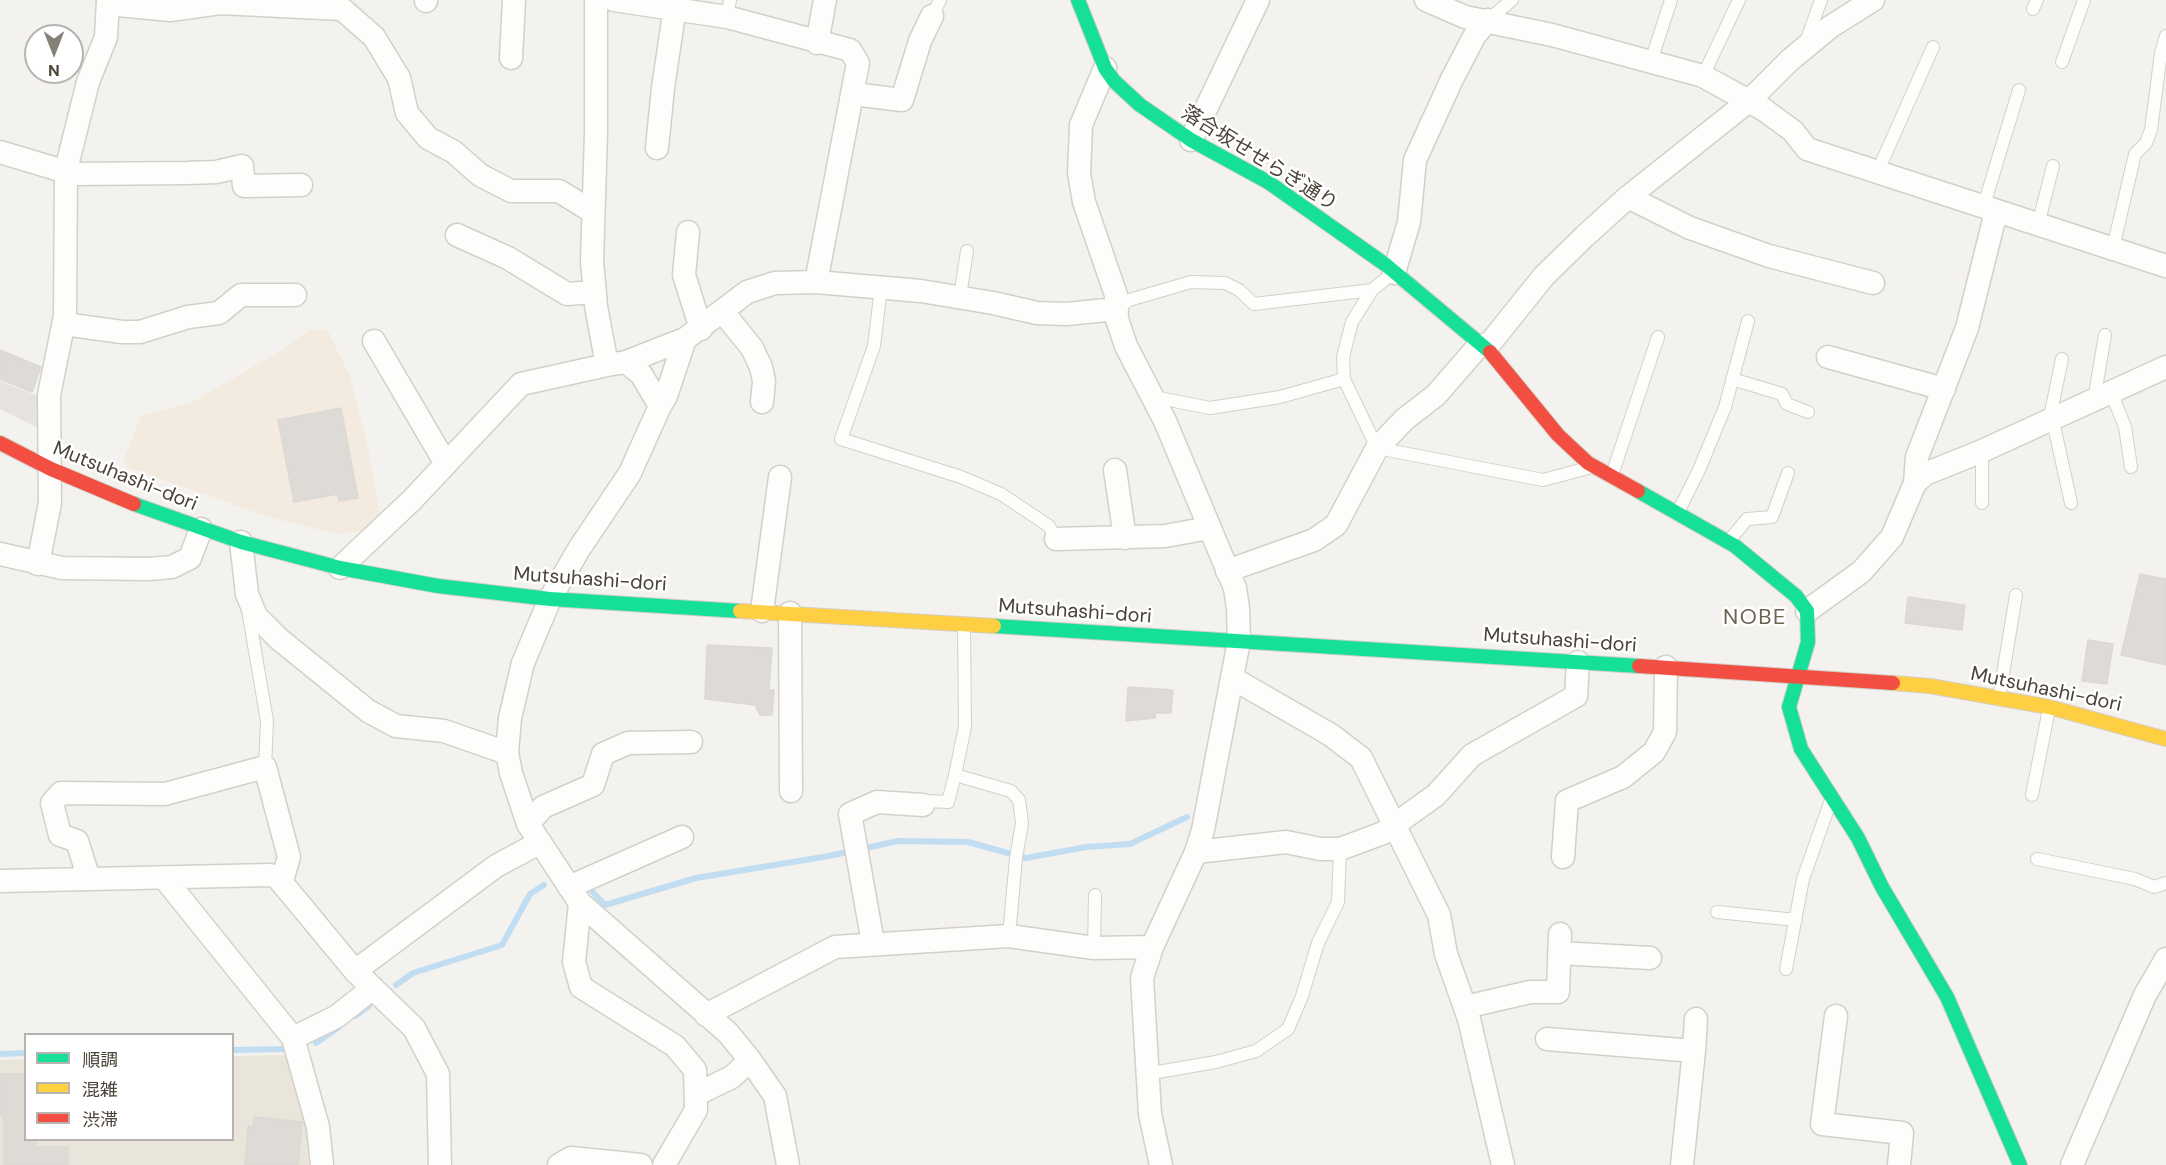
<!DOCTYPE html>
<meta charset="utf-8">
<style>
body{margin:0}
#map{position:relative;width:2166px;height:1165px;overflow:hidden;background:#f4f2ee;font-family:"DM Sans","Noto Sans JP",sans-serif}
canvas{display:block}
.legend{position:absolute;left:24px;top:1033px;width:210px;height:108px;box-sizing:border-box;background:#fff;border:2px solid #b7b4b0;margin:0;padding:8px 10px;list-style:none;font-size:18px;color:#4b4439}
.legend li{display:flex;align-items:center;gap:12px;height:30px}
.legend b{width:30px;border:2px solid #b7b4b0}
.north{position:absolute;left:24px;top:24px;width:60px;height:60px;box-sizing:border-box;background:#fff;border:2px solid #b7b4b0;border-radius:50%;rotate:180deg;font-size:16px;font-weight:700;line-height:24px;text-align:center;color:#4b4439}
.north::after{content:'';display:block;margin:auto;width:21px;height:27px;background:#868178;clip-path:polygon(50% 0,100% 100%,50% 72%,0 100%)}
</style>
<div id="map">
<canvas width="2166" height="1165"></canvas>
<ul class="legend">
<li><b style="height:8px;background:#16e098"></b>順調</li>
<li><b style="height:8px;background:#ffcf43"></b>混雑</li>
<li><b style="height:8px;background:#f24e42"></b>渋滞</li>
</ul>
<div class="north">N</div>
</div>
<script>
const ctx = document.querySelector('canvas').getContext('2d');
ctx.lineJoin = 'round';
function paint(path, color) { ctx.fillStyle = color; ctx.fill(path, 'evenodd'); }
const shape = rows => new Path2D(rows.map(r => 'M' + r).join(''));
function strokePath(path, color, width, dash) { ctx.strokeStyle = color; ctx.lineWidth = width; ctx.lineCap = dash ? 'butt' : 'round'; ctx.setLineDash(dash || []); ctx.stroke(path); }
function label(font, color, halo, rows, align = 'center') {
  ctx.font = font + ' "DM Sans","Noto Sans JP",sans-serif'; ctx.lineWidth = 5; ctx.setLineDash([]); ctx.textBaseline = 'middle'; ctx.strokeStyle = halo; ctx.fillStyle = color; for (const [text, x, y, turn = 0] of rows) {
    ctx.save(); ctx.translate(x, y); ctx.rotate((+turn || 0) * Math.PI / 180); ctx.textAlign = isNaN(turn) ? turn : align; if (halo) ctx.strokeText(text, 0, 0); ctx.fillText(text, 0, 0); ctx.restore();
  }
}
const commercial = shape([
 [319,329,328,331,350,376,367,442,380,514,362,531,337,534,269,517,126,467,124,458,141,416,192,402,284,349,309,330]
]);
const education = shape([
 [290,1055,310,1131,314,1165,0,1165,0,1060,25,1059,26,1140,232,1140,233,1056]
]);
const parking = shape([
 [0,381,42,398,44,431,0,409]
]);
const stream = shape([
 [586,885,605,905,696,878,829,856,898,841,968,842,1026,858,1086,847,1130,844,1187,817],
 [396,985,413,973,502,945,530,894,544,885],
 [355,1016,369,1006],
 [316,1043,339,1027],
 [232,1050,289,1049],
 [0,1054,26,1053]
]);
const building = shape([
 [0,350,41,367,32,392,0,379,0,350],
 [341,408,358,498,339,501,338,494,294,502,278,420,341,408],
 [2140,574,2166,579,2166,665,2121,655,2140,574],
 [1908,597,1965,605,1962,630,1905,623,1908,597],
 [2088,640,2113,644,2107,684,2082,681,2088,640],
 [707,645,772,648,769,690,774,690,772,715,760,715,755,705,705,699,707,645],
 [1128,687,1173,690,1171,713,1156,713,1155,718,1126,721,1128,687],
 [0,1074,26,1074,26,1140,36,1140,36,1147,68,1147,68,1165,4,1165,4,1116,0,1116,0,1074],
 [254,1117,302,1122,298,1165,245,1165,248,1126,253,1127,254,1117]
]);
const lane = shape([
 [2033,9,2037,0],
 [932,16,940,0],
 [727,17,730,0],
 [1488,20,1512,0],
 [1806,42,1821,0],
 [1651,61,1671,0],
 [2062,62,2084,0],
 [1703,76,1739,0],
 [1877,173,1933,47],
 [1983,208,2019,90],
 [2038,225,2053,166],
 [2113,248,2135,154,2146,143,2151,130,2161,53,2166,36],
 [881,288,874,346,841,439,961,477,1001,494,1049,526,1056,539],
 [960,296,967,251],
 [1117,309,1129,300,1191,282,1225,283,1239,290,1254,304,1372,290],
 [2062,359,2051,412,2071,503],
 [1344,379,1377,448,1543,480,1588,468],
 [1732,379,1782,394,1787,404,1808,412],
 [2111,392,2125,427,2131,467],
 [1154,397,1210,408,1280,397,1344,379,1343,357,1352,322,1372,290,1393,273],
 [2094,400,2105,335],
 [1612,475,1658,337],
 [1982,503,1982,451],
 [1678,512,1699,470,1725,407,1748,321],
 [1729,541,1747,519,1772,517,1788,473],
 [248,610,267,721,265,767],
 [1999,698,2016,595],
 [955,775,1011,791,1019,800,1022,823,1016,858,1009,936],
 [2032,795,2049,709],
 [923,805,927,801,948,802,955,775,965,727,964,625],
 [2037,859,2135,879,2154,887,2166,883],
 [1717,912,1796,920],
 [1094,948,1095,895],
 [1786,969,1803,879,1830,803],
 [1146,1074,1216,1062,1256,1051,1288,1029,1302,996,1318,943,1338,902,1340,849]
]);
const street = shape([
 [596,0,596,133,592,261,596,306,607,365,626,362,685,339,747,292,775,283,816,282,921,291,993,303,1037,313,1066,314,1117,309],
 [614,0,727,17,850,50,858,63,816,282],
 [1426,0,1465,17,1552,35,1703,76,1763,109,1793,131,1807,149,2166,266],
 [426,1,426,0],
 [108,4,170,10,220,3,342,9,374,37,399,78,407,113,428,138,454,152,480,175,511,191,559,191,593,212],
 [817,43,825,0],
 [511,58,514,0],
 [1105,68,1081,125,1079,173,1084,202,1116,295,1117,319,1126,346,1165,421,1235,588,1238,608,1239,641,1203,830,1196,852,1152,947,1142,978,1150,1114,1161,1165],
 [853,94,902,100,920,41,932,16],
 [1191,140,1258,0],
 [657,148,663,88,675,7],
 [0,152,73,174,187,173,216,172,242,166,244,186,301,185],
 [1628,197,1690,228,1769,256,1873,283],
 [688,232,684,275,701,329],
 [457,235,508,258,567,294,595,292],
 [1394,273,1409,222,1415,160,1452,79,1475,35,1488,20],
 [722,311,752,348,761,367,764,381,762,402],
 [64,324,122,332,140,332,188,317,219,313,241,295,295,295],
 [374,341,446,464],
 [1828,357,1944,389],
 [626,362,641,374,660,406,630,473,579,549,550,599,523,663,510,718,507,753,511,773,528,824,580,903,728,1033,750,1060,775,1096,788,1165],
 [660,406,666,396,685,339],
 [1115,470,1125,538],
 [1915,483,1917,457,1967,328,1996,212],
 [1056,539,1165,536,1209,528],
 [241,542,247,594,256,616,279,639,368,711,396,726,444,731,507,753],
 [0,554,62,568,149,569,172,567,190,558,201,529],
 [38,564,50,503,49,395,65,316,66,170,88,82,106,37,108,0],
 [340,568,412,500,521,384,607,365],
 [1227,571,1314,540,1336,525,1377,448,1405,419,1436,395,1476,349,1491,342,1544,276,1585,236,1628,197,1750,100,1790,60,1830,27,1873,0],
 [762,611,780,477],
 [1807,611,1861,572,1892,537,1915,483,1925,474,1982,451,2166,367],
 [790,613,791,791],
 [1232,678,1331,735,1361,758,1439,915,1446,954,1469,1019,1503,1165],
 [528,824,543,807,593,785,603,754,628,743,691,742],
 [1196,852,1286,842,1320,849,1340,849,1383,833,1436,795,1472,755,1576,696,1578,662],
 [1563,857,1567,801,1623,777,1654,752,1665,732,1666,667],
 [89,879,77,841,60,835,52,803,61,793,165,794,265,767,289,857,282,881],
 [165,879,293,1038,318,1127,322,1165],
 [0,881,270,875,277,877,355,971,414,1028,438,1074,440,1165],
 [569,887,682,837],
 [580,903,574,962,581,987,675,1046,695,1070,696,1110,664,1165],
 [873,943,850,814,877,802,923,805],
 [1559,953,1650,958],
 [355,971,496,866,539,843],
 [1465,1007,1530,992,1558,992,1560,934],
 [706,1015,835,947,1009,936,1094,948,1152,947],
 [1836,1016,1822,1124,1902,1133,1899,1165],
 [293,1038,336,1017,373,988],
 [1547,1039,1694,1051,1682,1165],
 [1694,1051,1696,1019],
 [697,1094,732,1077,750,1060],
 [559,1165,571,1158,641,1165],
 [2072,1165,2145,995,2166,959]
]);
const fast = shape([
 [1078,0,1105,68,1114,81,1140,105,1191,140,1268,182,1386,265,1490,352],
 [1638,491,1735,546,1796,596,1807,611,1808,642,1789,707,1801,749,1858,838,1882,887,1947,997,2020,1165],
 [134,504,241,542,340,568,438,586,550,599,740,611],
 [994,626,1639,666]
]);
const slow = shape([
 [740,611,994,626],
 [1893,683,1930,686,2049,707,2166,739]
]);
const jam = shape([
 [1490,352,1558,435,1588,463,1638,491],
 [0,443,51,469,134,504],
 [1639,666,1893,683]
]);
const streetNames = [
 ["落合坂せせらぎ通り",1259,159,32],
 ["Mutsuhashi-dori",125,477,22],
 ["Mutsuhashi-dori",590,580,4],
 ["Mutsuhashi-dori",1075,612,4],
 ["Mutsuhashi-dori",1560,641,4],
 ["Mutsuhashi-dori",2046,690,12]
];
const quarterNames = [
 ["NOBE",1755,618]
];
paint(commercial, '#f3ebdf');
paint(education, '#eae5da');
paint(parking, '#e6e3df');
strokePath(stream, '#c0ddf1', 6);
paint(building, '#dedbd6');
strokePath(building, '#dcd9d4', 1.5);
strokePath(lane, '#d2d0cb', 14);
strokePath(street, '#d2d0cb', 25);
strokePath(fast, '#d3cfc5', 16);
strokePath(slow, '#d3cfc5', 16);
strokePath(jam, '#d3cfc5', 16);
strokePath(lane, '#fdfdfc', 12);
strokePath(street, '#fdfdfc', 22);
strokePath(fast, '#16e098', 14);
strokePath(slow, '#ffcf43', 14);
strokePath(jam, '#f24e42', 14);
label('20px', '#4b4439', '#fff', streetNames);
ctx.letterSpacing = '1.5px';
label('22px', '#6e6250', '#fff', quarterNames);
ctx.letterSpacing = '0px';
</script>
